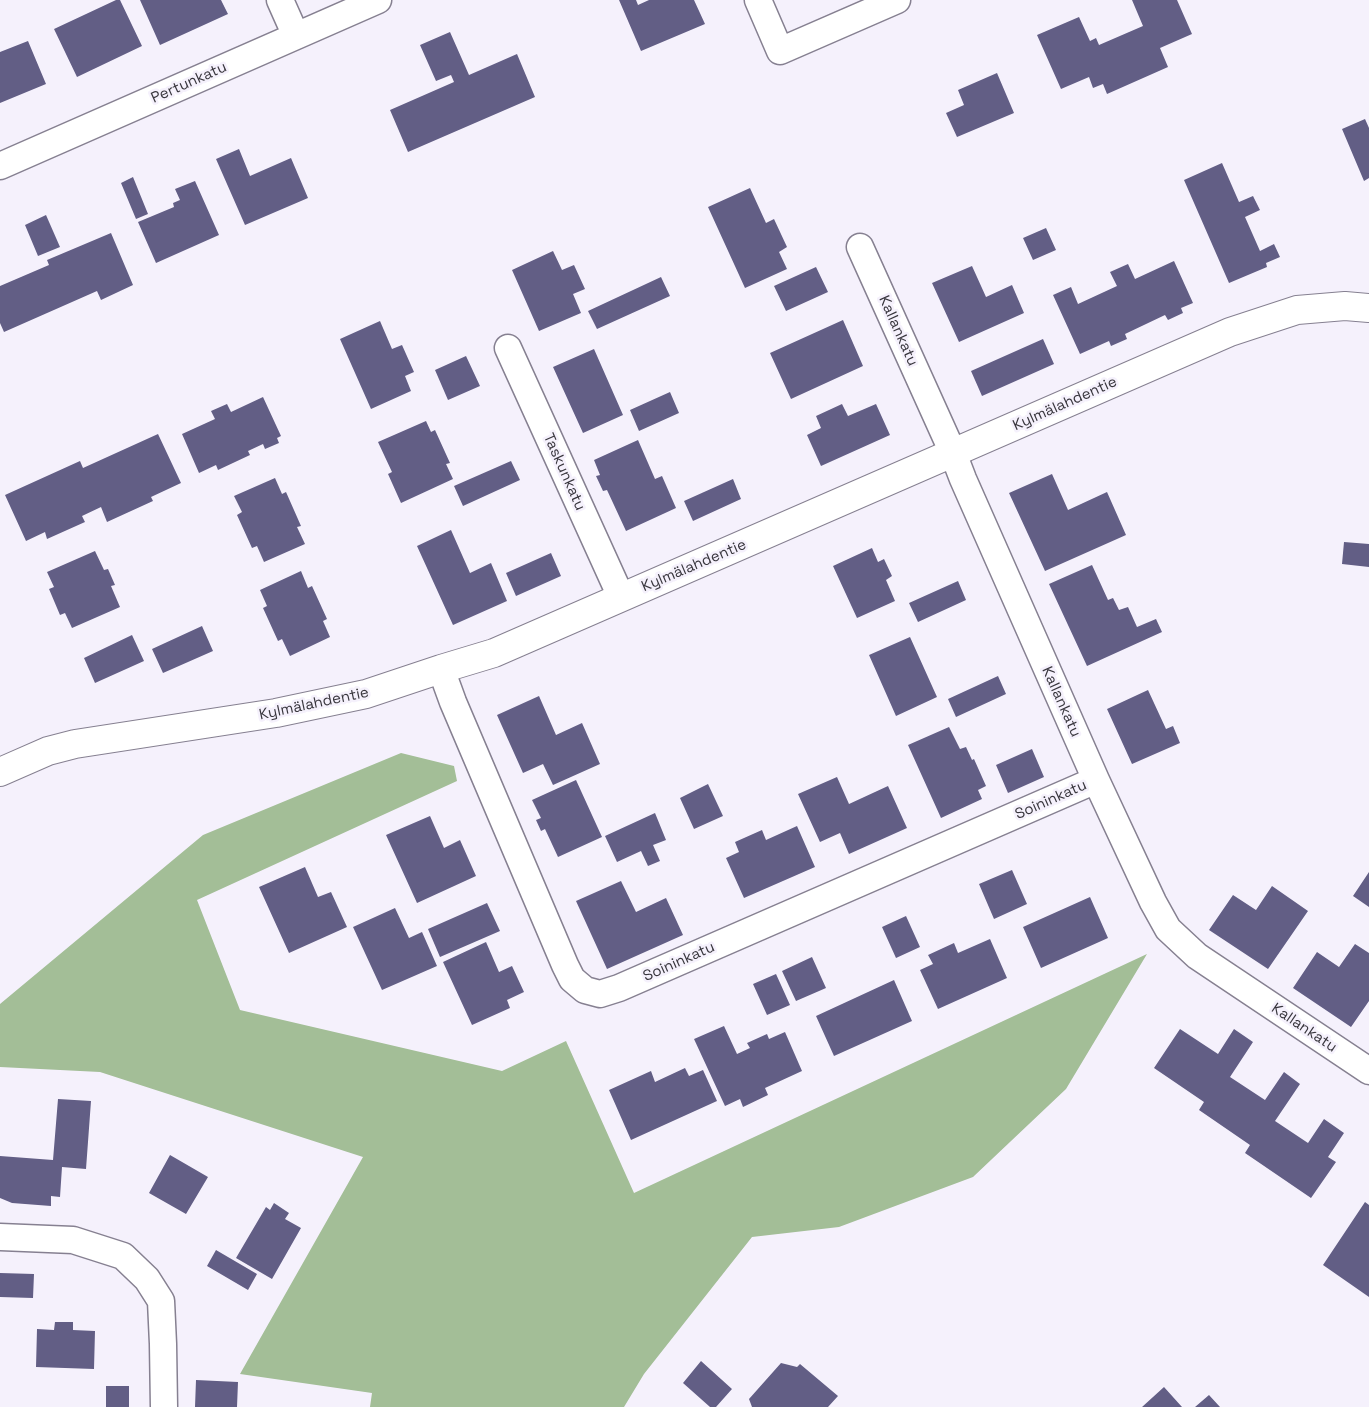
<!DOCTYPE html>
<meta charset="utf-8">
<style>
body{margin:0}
canvas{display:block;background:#f5f1fc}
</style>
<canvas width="1369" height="1407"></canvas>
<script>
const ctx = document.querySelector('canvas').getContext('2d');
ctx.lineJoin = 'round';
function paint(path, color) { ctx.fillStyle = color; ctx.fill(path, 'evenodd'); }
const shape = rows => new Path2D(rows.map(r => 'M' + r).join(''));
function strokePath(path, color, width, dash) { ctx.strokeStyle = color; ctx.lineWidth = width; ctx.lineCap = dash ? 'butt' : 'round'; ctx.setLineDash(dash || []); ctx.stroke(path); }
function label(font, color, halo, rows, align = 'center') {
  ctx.font = font + ' "Space Grotesk",sans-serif'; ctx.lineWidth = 5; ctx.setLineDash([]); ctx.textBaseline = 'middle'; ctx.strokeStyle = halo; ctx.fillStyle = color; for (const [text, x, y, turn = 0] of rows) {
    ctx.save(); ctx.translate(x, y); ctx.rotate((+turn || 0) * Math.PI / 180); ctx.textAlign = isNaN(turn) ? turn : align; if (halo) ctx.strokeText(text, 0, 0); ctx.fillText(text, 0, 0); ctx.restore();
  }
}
const forest = shape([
 [401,753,454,766,457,781,197,900,240,1010,502,1071,566,1041,634,1193,1147,954,1066,1089,973,1177,839,1227,752,1237,644,1374,624,1407,370,1407,372,1393,240,1374,363,1157,100,1072,0,1067,0,1004,203,835]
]);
const building = shape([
 [116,0,120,0,142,46,77,77,54,29],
 [140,0,221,0,228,14,160,45],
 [619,0,636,0,638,5,649,0,694,0,705,24,641,51],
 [1132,0,1177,0,1192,34,1160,48,1168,67,1107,94,1103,84,1093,88,1089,77,1061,89,1037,35,1079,17,1090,41,1096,38,1099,45,1143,26],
 [450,32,469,75,517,54,535,97,408,152,390,110,454,82,451,75,436,81,420,45],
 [28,41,46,84,0,103,0,52],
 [997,73,1014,113,957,137,946,113,964,105,958,90],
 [1365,119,1369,128,1369,178,1364,181,1342,129],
 [239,149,250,176,291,158,308,198,245,225,216,159],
 [1222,163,1239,202,1253,196,1260,210,1245,217,1260,251,1274,244,1280,257,1266,263,1267,267,1229,283,1184,180],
 [133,177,148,214,136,219,121,183],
 [195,181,219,235,156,263,138,222,174,207,173,203,180,200,175,189],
 [750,188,766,223,774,219,787,247,779,252,787,269,745,288,708,207],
 [46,215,60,247,38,256,25,225],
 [1046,228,1056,250,1033,260,1023,238],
 [111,233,133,285,101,300,97,291,4,332,0,323,0,286,49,265,47,260],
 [553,251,562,270,574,265,585,289,573,294,581,313,539,331,512,270],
 [1174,261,1193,303,1181,308,1183,313,1168,320,1165,315,1125,334,1127,339,1111,346,1109,341,1080,354,1053,295,1071,287,1078,304,1117,286,1110,272,1128,264,1135,279],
 [972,266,986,297,1012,285,1024,313,959,342,932,283],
 [816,267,828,292,786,311,774,286],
 [661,277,670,296,597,329,588,311],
 [843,320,863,366,791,399,770,353],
 [380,321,392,349,402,345,414,372,405,376,411,391,371,409,340,339],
 [1043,339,1054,364,982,396,971,371],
 [594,349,623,415,583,433,553,367],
 [466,356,480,386,448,400,435,370],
 [670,392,679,413,639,431,630,410],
 [263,397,281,436,277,438,279,443,265,449,263,444,248,451,250,455,218,470,216,465,199,473,182,434,215,419,211,411,227,404,231,412],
 [842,404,848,416,876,404,890,435,821,466,807,435,821,428,816,416],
 [426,421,431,432,435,430,450,463,446,464,453,479,401,503,388,474,392,472,378,442],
 [158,434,181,483,151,497,153,501,107,522,101,507,82,516,85,522,47,539,45,532,26,541,5,495,80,461,83,468],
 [638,440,655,479,662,476,676,508,626,531,607,490,603,491,596,476,600,475,594,460],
 [511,461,520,480,463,506,454,486],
 [1052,474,1068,510,1107,492,1126,535,1045,571,1009,493],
 [275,478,282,494,286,492,301,526,297,527,305,544,264,562,257,546,252,548,237,515,242,512,234,496],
 [733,479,741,499,693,521,684,501],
 [451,530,470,573,491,563,507,601,453,625,417,546],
 [1344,542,1369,544,1369,567,1342,564],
 [872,548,878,562,884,559,892,576,886,580,895,601,857,618,833,566],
 [95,551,104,570,108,569,115,585,111,586,120,607,72,628,65,613,60,615,49,589,54,587,47,572],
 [551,553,561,576,516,596,506,573],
 [1092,565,1108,600,1113,598,1119,610,1128,607,1137,627,1156,619,1162,632,1087,666,1049,584],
 [301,571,308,588,312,586,327,619,323,621,330,637,290,656,282,639,278,641,263,608,267,606,260,590],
 [958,581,966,600,918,622,909,603],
 [202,626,213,651,163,673,152,649],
 [132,635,144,661,95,683,84,658],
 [910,637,937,697,896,716,869,655],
 [998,676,1006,694,956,717,948,699],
 [1148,690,1166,729,1173,726,1180,743,1132,764,1107,709],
 [539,696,556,735,582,723,600,764,553,785,543,764,523,773,497,715],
 [949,727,960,749,966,747,972,760,974,759,986,786,978,790,982,799,941,818,908,745],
 [1032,749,1044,777,1008,793,996,765],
 [837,777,849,804,888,786,907,828,849,854,840,833,820,842,798,794],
 [576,780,602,837,558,857,545,829,541,831,536,820,541,818,532,800],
 [708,784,723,816,694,829,680,798],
 [655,813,666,840,653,845,660,861,648,866,641,851,617,862,605,836],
 [430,816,444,848,460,840,476,876,417,903,386,835],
 [797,826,815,867,744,898,726,858,739,852,735,842,762,830,766,840],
 [305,867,318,897,331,892,347,927,289,953,259,887],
 [1012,870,1027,904,994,919,979,884],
 [1369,872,1369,907,1353,896],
 [621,881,636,912,666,898,683,935,607,969,576,901],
 [1272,886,1308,911,1268,969,1209,930,1233,895,1256,910],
 [1090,897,1108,938,1041,968,1023,927],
 [487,903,500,931,440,957,428,929],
 [395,908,409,938,422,932,437,966,382,990,353,927],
 [906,916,920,947,896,958,882,927],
 [990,939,1007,978,938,1009,920,970,933,964,928,955,954,943,958,953],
 [486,942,499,972,512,966,524,992,507,1000,510,1008,472,1025,443,962],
 [1355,944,1369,953,1369,1001,1351,1027,1293,988,1317,952,1339,967],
 [812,957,826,988,796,1001,782,971],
 [776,974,790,1005,767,1015,753,984],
 [894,980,912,1021,834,1056,816,1016],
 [724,1026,737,1054,750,1048,747,1043,767,1034,769,1039,785,1032,802,1071,765,1088,768,1095,743,1107,740,1099,725,1106,694,1039],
 [1180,1029,1218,1054,1234,1029,1253,1042,1230,1077,1265,1100,1284,1072,1300,1084,1275,1121,1308,1143,1324,1119,1344,1133,1328,1157,1336,1162,1311,1198,1245,1153,1250,1145,1199,1110,1204,1102,1154,1068],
 [685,1068,689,1076,703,1070,717,1101,631,1140,609,1090,651,1071,655,1082],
 [58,1099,91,1101,86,1169,62,1167,60,1197,51,1196,51,1206,12,1203,0,1198,0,1156,53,1160],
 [170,1155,208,1177,186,1214,149,1193],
 [1365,1202,1369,1205,1369,1297,1323,1265],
 [274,1203,289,1213,285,1219,301,1228,272,1279,236,1258,266,1207,270,1210],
 [216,1250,257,1274,248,1290,207,1266],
 [0,1273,34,1274,33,1298,0,1297],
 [55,1322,73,1322,73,1330,95,1331,94,1369,36,1367,37,1329,54,1330],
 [701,1361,732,1389,716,1407,710,1407,683,1383],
 [781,1363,797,1367,800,1364,838,1396,828,1407,752,1407,749,1399],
 [196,1380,238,1382,237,1407,195,1407],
 [106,1386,129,1386,129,1407,106,1407],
 [1164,1387,1182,1407,1142,1407],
 [1209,1395,1220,1407,1195,1407]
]);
const minor = shape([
 [280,0,296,36],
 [758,0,780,51,897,0],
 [0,166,378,0],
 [860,247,953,453,963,479,1096,780,1153,902,1168,929,1197,956,1369,1071],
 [508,348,621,597],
 [441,669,453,702,565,965,572,979,585,990,600,994,619,988,1096,780],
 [0,1237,73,1240,123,1256,147,1279,161,1301,163,1344,164,1407]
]);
const tertiary = shape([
 [0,772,48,751,75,744,276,713,366,694,441,669,494,653,1230,332,1297,310,1345,306,1369,308]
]);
const streetNames = [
 ["Pertunkatu",189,83,-24],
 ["Kallankatu",898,331,66],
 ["Kylmälahdentie",1065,404,-24],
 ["Taskunkatu",564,472,66],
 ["Kylmälahdentie",694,566,-23],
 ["Kallankatu",1061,702,66],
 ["Kylmälahdentie",314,704,-12],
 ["Soininkatu",1051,800,-24],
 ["Soininkatu",679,962,-24],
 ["Kallankatu",1304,1028,34]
];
paint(forest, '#a3be97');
paint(building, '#625e85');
strokePath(minor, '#868091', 29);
strokePath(tertiary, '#868091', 30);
strokePath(minor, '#fff', 26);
strokePath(tertiary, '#fff', 28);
label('15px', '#38363d', '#f5f1fc', streetNames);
</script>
